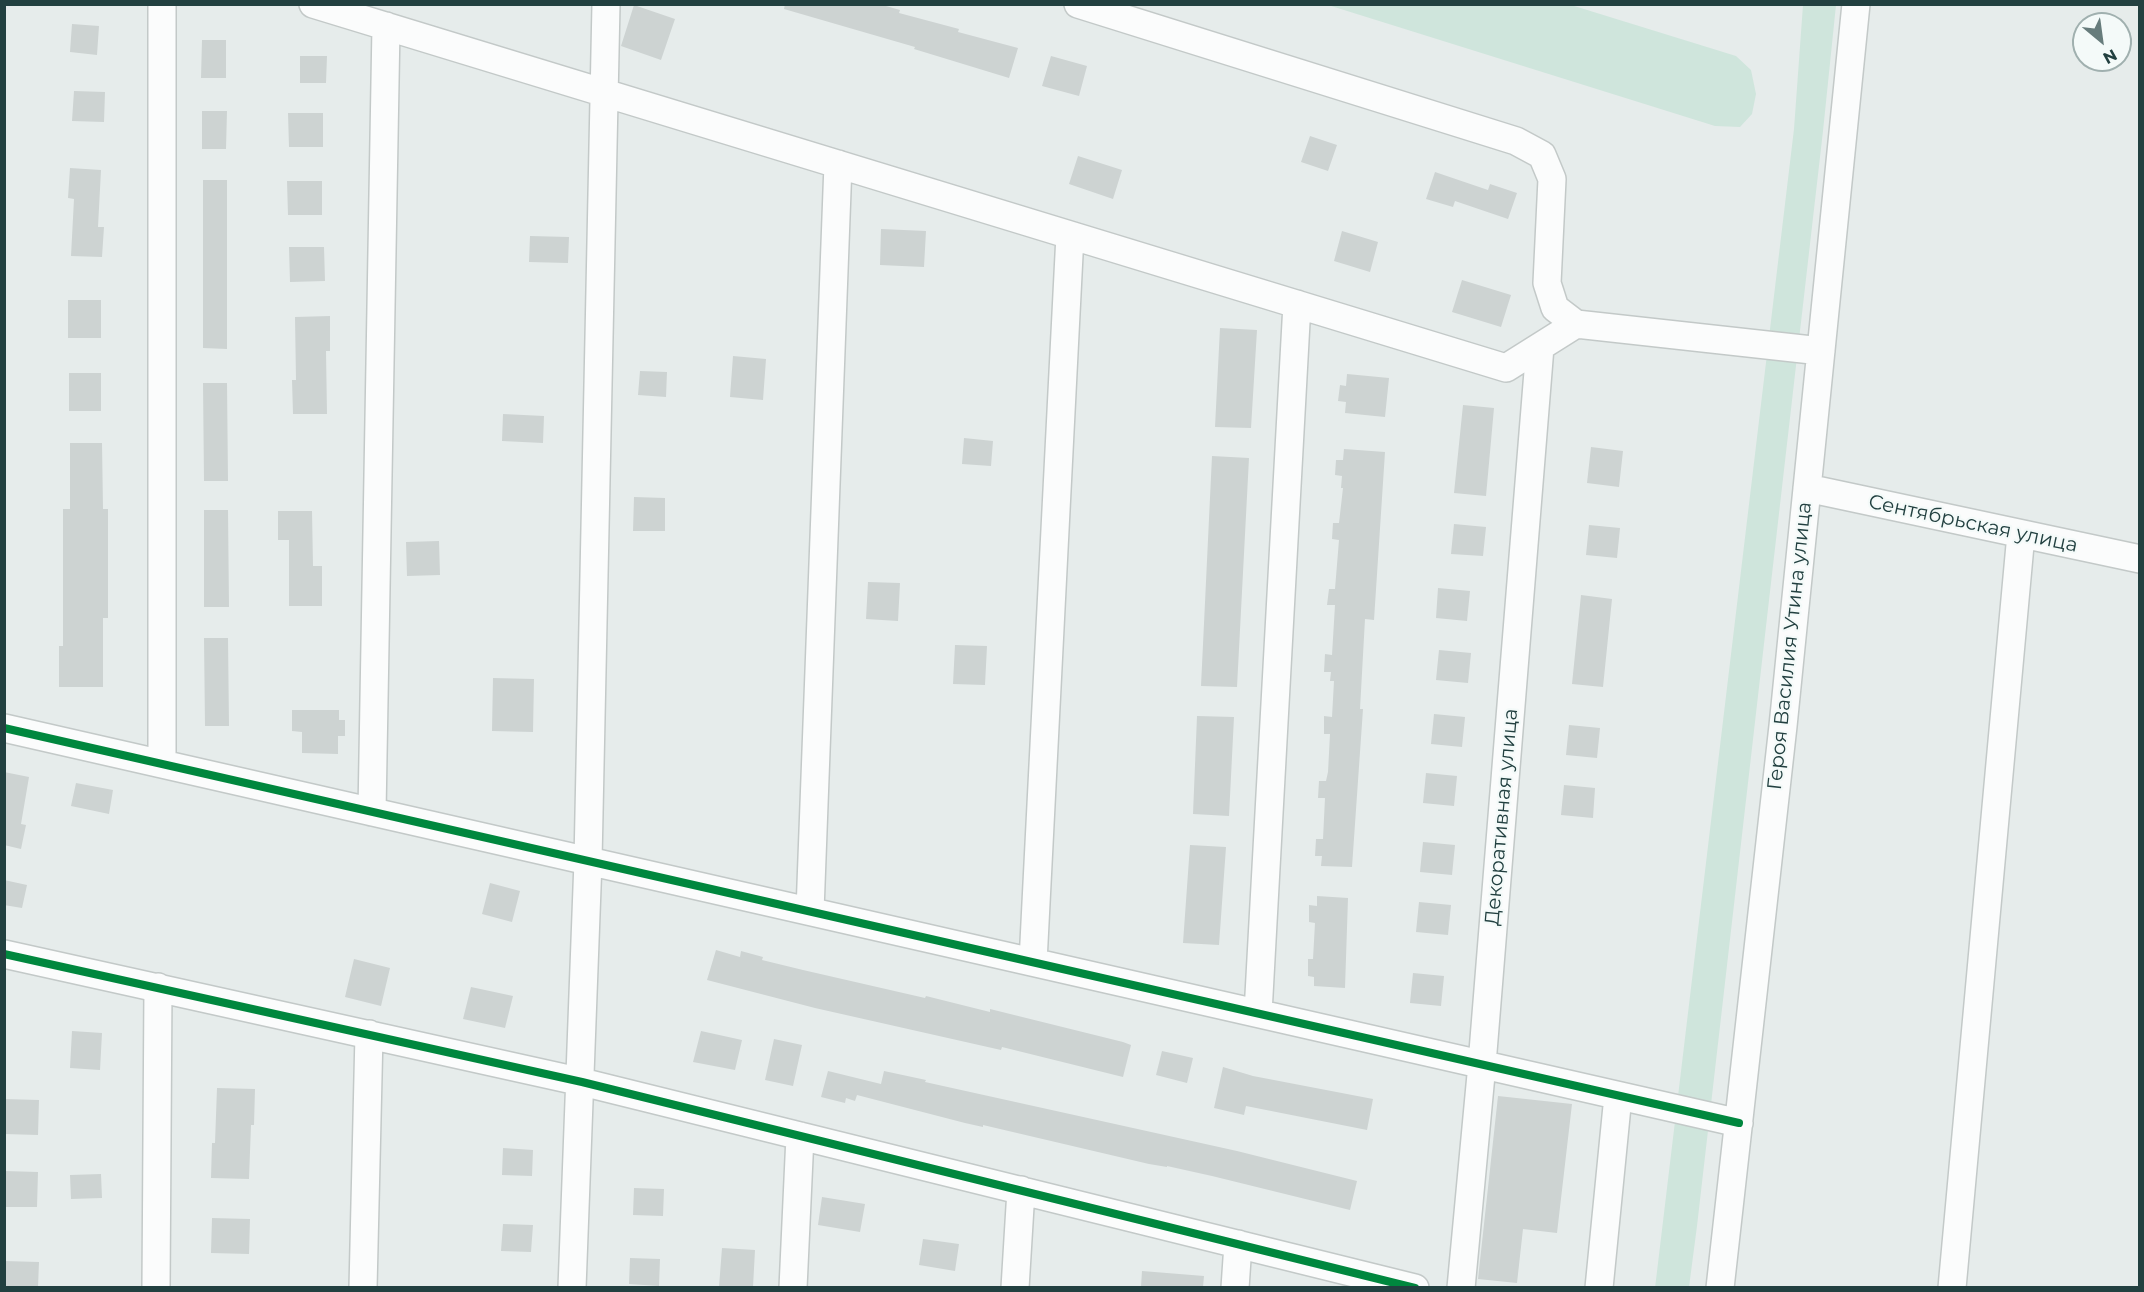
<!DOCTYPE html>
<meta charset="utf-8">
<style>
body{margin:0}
#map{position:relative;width:2144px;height:1292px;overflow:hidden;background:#e6eceb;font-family:Montserrat,sans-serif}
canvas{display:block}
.frame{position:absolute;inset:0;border:6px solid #224040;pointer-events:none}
.north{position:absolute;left:2072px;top:12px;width:60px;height:60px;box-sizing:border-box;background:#f4faf9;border:2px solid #a0b0af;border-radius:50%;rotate:151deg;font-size:16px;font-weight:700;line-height:24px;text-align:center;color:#224040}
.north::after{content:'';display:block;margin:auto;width:21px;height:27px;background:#677c7c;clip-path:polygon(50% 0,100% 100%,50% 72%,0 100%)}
</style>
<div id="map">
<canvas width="2144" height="1292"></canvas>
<div class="frame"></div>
<div class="north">N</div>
</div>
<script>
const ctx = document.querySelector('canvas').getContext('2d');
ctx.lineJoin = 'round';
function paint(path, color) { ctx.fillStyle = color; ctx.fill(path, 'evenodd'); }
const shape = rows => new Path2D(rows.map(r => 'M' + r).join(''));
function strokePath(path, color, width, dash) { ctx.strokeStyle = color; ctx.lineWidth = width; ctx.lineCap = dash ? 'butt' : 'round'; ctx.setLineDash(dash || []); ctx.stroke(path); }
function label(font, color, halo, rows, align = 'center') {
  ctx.font = font + ' Montserrat,sans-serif'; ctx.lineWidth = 4.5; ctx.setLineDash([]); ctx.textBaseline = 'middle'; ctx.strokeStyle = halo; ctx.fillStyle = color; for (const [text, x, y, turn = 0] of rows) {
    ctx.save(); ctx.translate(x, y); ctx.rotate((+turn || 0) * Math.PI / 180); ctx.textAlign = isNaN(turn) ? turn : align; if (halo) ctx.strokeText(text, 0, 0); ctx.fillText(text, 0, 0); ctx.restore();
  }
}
const green = shape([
 [1328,5,1571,5,1736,56,1751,70,1756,94,1752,114,1740,127,1715,126],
 [1803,5,1836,5,1823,131,1697,1226,1689,1287,1655,1288,1794,129]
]);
const building = shape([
 [785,4,879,4,900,10,899,13,959,29,958,32,1018,48,1009,78,914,49,915,47,784,9],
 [634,5,675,19,661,60,621,46],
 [72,24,99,26,97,55,70,52],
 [202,40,226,40,226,78,201,78],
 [300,56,327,56,326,83,300,83],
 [1051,56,1087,66,1079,96,1042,86],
 [74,91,105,92,104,122,72,121],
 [202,111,227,111,226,149,202,149],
 [288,113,323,113,323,147,289,147],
 [1310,136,1337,145,1328,171,1301,162],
 [1078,156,1122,170,1113,199,1069,184],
 [70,168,101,170,98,227,104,227,102,257,71,256,74,199,68,198],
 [1435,172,1488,190,1490,184,1517,193,1508,219,1455,201,1453,207,1426,199],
 [203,180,227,180,227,349,203,348],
 [287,181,322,181,322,215,288,215],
 [881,229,926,231,924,267,880,265],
 [1342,231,1378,242,1370,272,1334,261],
 [530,236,569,237,568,263,529,262],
 [289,247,324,247,325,281,290,282],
 [1462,280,1511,295,1501,327,1452,312],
 [68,300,101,300,101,338,68,338],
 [330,316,330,351,326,351,327,414,293,414,292,380,296,380,295,317],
 [1220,328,1257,330,1251,428,1215,427],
 [733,356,766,359,763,400,730,397],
 [640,371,667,372,666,397,638,395],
 [69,373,101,373,101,411,69,411],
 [1347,374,1389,378,1385,417,1345,413,1346,402,1338,401,1340,385,1346,386],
 [203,383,227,383,228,481,204,481],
 [1463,405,1494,408,1486,496,1454,493],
 [503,414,544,416,543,443,502,441],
 [964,438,993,441,991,466,962,464],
 [70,443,102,443,103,509,108,509,108,618,103,618,103,687,59,687,59,646,63,646,63,509,70,509],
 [1591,447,1623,451,1619,487,1587,483],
 [1344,449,1385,452,1374,620,1365,619,1360,709,1363,709,1352,867,1321,866,1322,856,1315,856,1316,839,1323,839,1325,798,1318,798,1319,781,1326,781,1328,772,1330,734,1324,734,1324,716,1332,717,1334,681,1330,681,1331,672,1324,672,1325,654,1332,655,1335,605,1327,605,1329,589,1335,589,1339,540,1332,539,1333,523,1339,523,1343,488,1341,488,1342,476,1335,475,1336,460,1343,460],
 [1212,456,1249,458,1237,687,1201,686],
 [634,497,665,498,665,531,633,531],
 [204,510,228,510,229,607,204,607],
 [278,511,312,511,313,566,322,566,322,606,289,606,289,540,278,540],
 [1454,524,1486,527,1483,556,1451,554],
 [1589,525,1620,528,1617,558,1586,555],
 [439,541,440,575,407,576,406,542],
 [868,582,900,583,898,621,866,619],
 [1438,588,1470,591,1467,621,1436,618],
 [1581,595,1612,599,1603,687,1572,684],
 [204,638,228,638,229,726,205,726],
 [955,645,987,646,985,685,953,684],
 [1439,650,1471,653,1468,683,1436,680],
 [493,678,534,679,533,732,492,731],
 [292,710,339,710,339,720,345,720,345,736,338,736,338,754,302,753,302,732,292,731],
 [1434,714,1465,717,1462,747,1431,744],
 [1197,716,1234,717,1229,816,1193,814],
 [1569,725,1600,728,1597,758,1566,755],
 [4,772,29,777,21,824,26,825,21,849,4,845],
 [1426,773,1457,776,1454,806,1423,803],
 [76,783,113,790,109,814,71,806],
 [1564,785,1595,788,1593,818,1561,815],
 [1423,842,1455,845,1452,875,1420,872],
 [1190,845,1226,847,1219,945,1183,943],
 [4,880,27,885,22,908,4,905],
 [490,883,520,891,512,922,482,914],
 [1317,896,1348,898,1345,988,1314,986,1314,977,1308,976,1308,959,1313,959,1315,923,1309,922,1309,905,1317,906],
 [1419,902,1451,905,1448,935,1416,932],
 [716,950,740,957,741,951,763,957,762,960,803,970,925,998,926,996,990,1012,990,1009,1123,1042,1131,1045,1123,1077,1002,1047,1001,1050,815,1008,707,980],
 [354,959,390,968,381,1006,345,997],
 [1413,973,1444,976,1441,1006,1410,1003],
 [471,987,513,996,505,1028,463,1019],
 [72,1031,102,1033,100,1070,70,1068],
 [701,1031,742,1040,735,1070,693,1062],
 [774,1039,802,1045,793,1086,765,1080],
 [1162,1051,1193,1058,1187,1083,1156,1075],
 [1223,1067,1253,1076,1373,1099,1367,1130,1246,1106,1244,1115,1214,1108],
 [828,1071,881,1084,884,1071,926,1080,925,1082,1237,1151,1357,1181,1350,1210,1212,1176,1167,1166,1167,1167,1149,1164,983,1125,983,1127,965,1123,857,1095,855,1101,846,1098,845,1103,821,1097],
 [217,1088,255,1089,254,1125,251,1125,249,1179,211,1178,212,1143,215,1143],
 [1498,1096,1572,1104,1557,1233,1523,1229,1517,1283,1478,1279],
 [4,1099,39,1100,38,1135,4,1134],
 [503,1148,533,1150,532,1176,502,1175],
 [4,1171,38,1172,37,1207,4,1207],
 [101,1174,102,1198,71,1199,70,1175],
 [634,1188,664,1189,663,1216,633,1215],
 [822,1197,865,1204,860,1232,818,1225],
 [212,1218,250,1219,249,1254,211,1253],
 [503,1224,533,1225,531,1252,501,1251],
 [923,1239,959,1244,955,1271,919,1265],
 [722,1248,755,1250,753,1287,719,1287],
 [630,1258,660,1259,659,1286,629,1284],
 [4,1261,39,1262,38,1287,4,1287],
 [1142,1271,1204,1276,1203,1287,1141,1287]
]);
const minor = shape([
 [162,4,162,764],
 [313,4,1506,368,1576,324],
 [1078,4,1516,141,1542,155,1552,179,1547,283,1555,308,1576,324,1821,351],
 [1807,488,2140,559],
 [4,728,1739,1123],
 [372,812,386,26],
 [810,911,838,164],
 [4,954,582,1082,1415,1288],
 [1033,962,1070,235],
 [1258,1013,1297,304],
 [156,1288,158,987],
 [363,1288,369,1034],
 [572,1288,588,861,606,4],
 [793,1288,800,1136],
 [1015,1288,1021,1190],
 [1235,1288,1238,1244],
 [1461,1288,1482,1064,1540,347],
 [1599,1288,1618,1096],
 [1720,1288,1783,726,1856,4],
 [1952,1288,2021,534]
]);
const cycleway = shape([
 [4,728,1739,1123],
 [4,954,582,1082,1415,1288]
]);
const streetNames = [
 ["Сентябрьская улица",1973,524,12],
 ["Героя Василия Утина улица",1790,646,-84],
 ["Декоративная улица",1502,817,-85]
];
paint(green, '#cfe5dc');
paint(building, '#cdd3d2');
strokePath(minor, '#c3c9c8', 30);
strokePath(minor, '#fbfcfc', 27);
strokePath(cycleway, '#00873e', 8);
label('20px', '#224040', '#f4faf9', streetNames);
</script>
